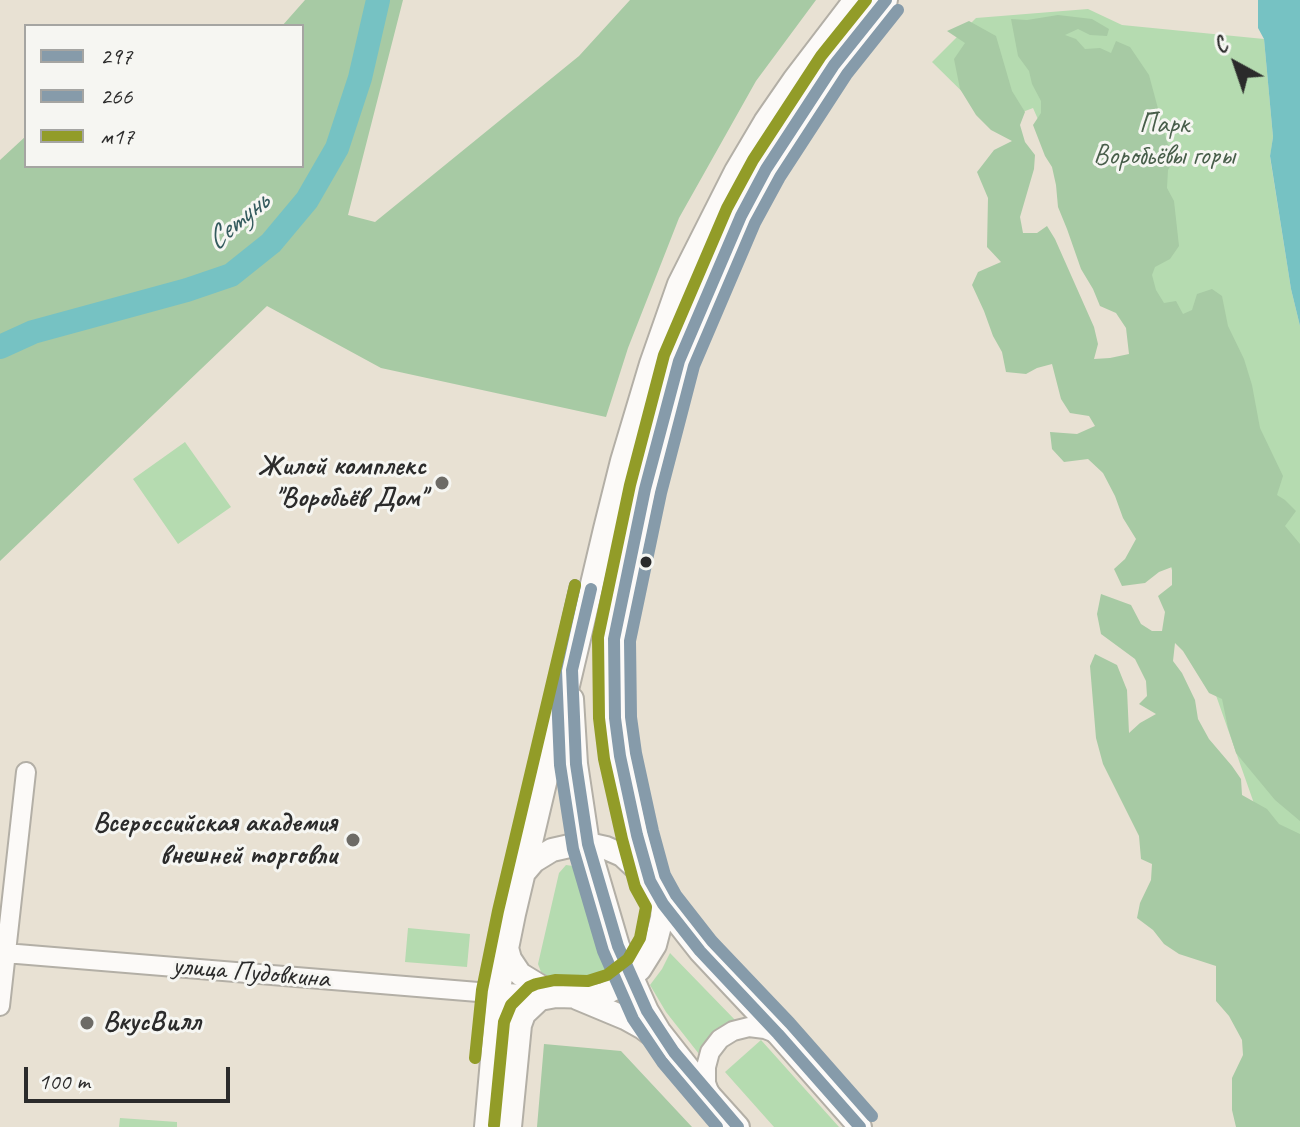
<!DOCTYPE html>
<meta charset="utf-8">
<style>
body{margin:0}
#map{position:relative;width:1300px;height:1127px;overflow:hidden;background:#e8e1d3;font-family:Caveat,sans-serif}
canvas{display:block}
.legend{position:absolute;left:24px;top:24px;width:280px;height:144px;box-sizing:border-box;background:#f6f6f2;border:2px solid #a5a5a2;margin:0;padding:10px 14px;list-style:none;font-size:24px;color:#2b2b2b}
.legend li{display:flex;align-items:center;gap:16px;height:40px}
.legend b{width:40px;border:2px solid #a5a5a2}
.north{position:absolute;left:1196px;top:24px;width:80px;height:80px;-webkit-text-stroke:6px #f6f6f2;paint-order:stroke;rotate:320deg;font-size:22px;font-weight:700;line-height:32px;text-align:center;color:#2b2b2b}
.north::after{content:'';display:block;margin:auto;width:28px;height:36px;background:#2b2b2b;clip-path:polygon(50% 0,100% 100%,50% 72%,0 100%)}
.scale{position:absolute;left:24px;top:1067px;width:206px;height:36px;box-sizing:border-box;border:4px solid #2b2b2b;border-top:0;padding-left:10px;font-size:24px;line-height:28px;white-space:nowrap;color:#2b2b2b;-webkit-text-stroke:6px #f6f6f2;paint-order:stroke}
</style>
<div id="map">
<canvas width="1300" height="1127"></canvas>
<ul class="legend">
<li><b style="height:10px;background:#869baa"></b>297</li>
<li><b style="height:10px;background:#869baa"></b>266</li>
<li><b style="height:10px;background:#929c28"></b>м17</li>
</ul>
<div class="north">С</div>
<div class="scale">100 m</div>
</div>
<script>
const ctx = document.querySelector('canvas').getContext('2d');
ctx.lineJoin = 'round';
function paint(path, color) { ctx.fillStyle = color; ctx.fill(path, 'evenodd'); }
const shape = rows => new Path2D(rows.map(r => 'M' + r).join(''));
function strokePath(path, color, width, dash) { ctx.strokeStyle = color; ctx.lineWidth = width; ctx.lineCap = dash ? 'butt' : 'round'; ctx.setLineDash(dash || []); ctx.stroke(path); }
function label(font, color, halo, rows, align = 'center') {
  ctx.font = font + ' Caveat,sans-serif'; ctx.lineWidth = 6; ctx.setLineDash([]); ctx.textBaseline = 'middle'; ctx.strokeStyle = halo; ctx.fillStyle = color; for (const [text, x, y, turn = 0] of rows) {
    ctx.save(); ctx.translate(x, y); ctx.rotate((+turn || 0) * Math.PI / 180); ctx.textAlign = isNaN(turn) ? turn : align; if (halo) ctx.strokeText(text, 0, 0); ctx.fillText(text, 0, 0); ctx.restore();
  }
}
const green = shape([
 [1088,9,1122,25,1264,39,1273,137,1270,157,1291,289,1300,326,1300,896,1257,812,1128,445,1137,350,1074,201,1033,108,994,123,932,62,976,18],
 [185,442,231,507,178,544,133,479],
 [566,865,573,866,576,871,590,916,607,959,607,967,605,971,600,978,594,980,549,977,541,972,538,964,559,873],
 [408,928,470,934,467,967,405,962],
 [670,953,737,1022,708,1044,699,1054,666,1012,650,985,662,969],
 [761,1040,839,1127,774,1127,725,1072],
 [120,1118,177,1122,177,1127,119,1127]
]);
const forest = shape([
 [305,0,403,0,348,215,375,222,579,56,630,0,816,0,756,81,679,218,628,348,606,417,381,368,267,306,0,561,0,160,26,136,26,166,302,166,302,26,282,26],
 [1058,15,1092,19,1109,29,1107,36,1090,35,1078,29,1065,35,1076,39,1085,49,1100,48,1111,53,1116,41,1130,47,1149,75,1167,142,1175,158,1168,170,1167,188,1174,201,1179,246,1170,259,1155,267,1152,275,1156,290,1164,303,1176,301,1183,314,1192,310,1197,294,1212,289,1222,296,1228,326,1244,359,1252,385,1260,428,1283,476,1277,495,1285,500,1296,511,1285,526,1300,544,1300,821,1275,800,1236,753,1228,728,1222,699,1209,693,1183,651,1175,643,1173,661,1182,673,1195,700,1198,719,1209,739,1232,766,1241,779,1242,795,1267,809,1279,824,1300,834,1300,1127,1236,1127,1232,1110,1232,1078,1243,1055,1242,1040,1229,1016,1216,1001,1216,966,1179,954,1164,944,1153,930,1137,918,1140,903,1151,880,1152,864,1141,859,1139,836,1103,764,1096,738,1090,666,1095,654,1117,665,1127,690,1129,733,1140,723,1156,714,1139,704,1147,696,1146,681,1135,659,1101,634,1097,614,1101,594,1131,605,1141,624,1152,631,1162,631,1165,612,1158,596,1172,585,1172,567,1159,572,1145,583,1122,586,1114,569,1125,559,1136,539,1123,518,1115,496,1103,473,1088,459,1064,462,1052,449,1050,432,1077,434,1095,426,1089,416,1070,413,1061,399,1052,364,1037,368,1026,374,1006,372,1002,352,993,336,984,311,972,285,978,272,1001,262,987,247,988,198,977,172,994,150,1012,141,991,130,976,115,960,89,954,59,965,43,947,31,969,21,996,36,1012,91,1025,112,1020,125,1025,142,1035,155,1034,169,1020,217,1023,233,1037,233,1047,226,1055,239,1094,327,1098,344,1094,359,1110,358,1129,354,1126,328,1116,313,1100,306,1093,289,1081,269,1067,229,1058,207,1056,185,1052,167,1045,156,1033,125,1041,113,1041,101,1032,84,1029,71,1018,56,1011,19,1027,20],
 [544,1044,621,1051,692,1127,537,1127]
]);
const water = shape([
 [1258,0,1300,0,1300,326,1291,289,1270,156,1273,137,1264,39,1258,28]
]);
const river = shape([
 [0,347,33,332,187,290,231,275,271,243,307,200,337,148,360,78,378,0]
]);
const minor = shape([
 [5,953,478,992,552,995],
 [0,1006,26,772],
 [710,1094,706,1083,706,1067,710,1052,720,1039,733,1031,749,1027,765,1029,778,1034]
]);
const major = shape([
 [572,699,576,764,588,844,618,946,647,1011,659,1031,711,1097,738,1127],
 [523,874,534,861,552,850,574,845,588,844,606,848,622,855,649,880],
 [507,948,510,959,520,974,556,996],
 [577,998,625,1018,643,1028,660,1041],
 [486,1127,498,993,514,914,605,529,622,461,651,364,679,284,736,171,765,122,794,80,855,0],
 [510,1127,520,1025,524,1014,540,999,556,996,590,997,604,994,622,985,640,969,655,945,662,918,663,904],
 [860,1127,778,1034,700,951,663,904,650,881,637,835,620,756,615,718,614,639,645,489,679,361,741,216,766,169,834,65,886,0]
]);
const bus1 = shape([
 [591,589,572,670,576,764,588,844,618,946,647,1011,674,1052,738,1127],
 [860,1127,778,1034,700,951,663,904,650,881,637,835,620,756,615,718,614,639,645,489,679,361,741,216,766,169,834,65,886,0]
]);
const bus2 = shape([
 [575,585,556,670,560,765,573,849,603,951,633,1019,662,1062,717,1127],
 [872,1116,790,1023,712,941,676,895,665,875,653,831,636,753,631,717,630,641,661,493,694,366,755,223,780,177,847,74,898,10]
]);
const bus3 = shape([
 [475,1058,482,990,498,911,575,585],
 [494,1125,504,1022,511,1005,529,987,536,984,555,980,588,981,607,975,628,959,640,938,646,907,635,887,622,839,604,759,599,718,598,637,630,485,664,355,727,208,753,160,821,56,866,0]
]);
const markers = [
 [442,483,8,"#6d6b66"],
 [646,562,7,"#2b2b2b"],
 [353,840,8,"#6d6b66"],
 [87,1023,8,"#6d6b66"]
];
const parkNames = [
 ["Парк",1164,125],
 ["Воробьёвы горы",1164,157]
];
const poiNames = [
 ["Жилой комплекс",426,467],
 ["\"Воробьёв Дом\"",426,499],
 ["Всероссийская академия",337,824],
 ["внешней торговли",337,856],
 ["ВкусВилл",103,1023,"left"]
];
const streetNames = [
 ["улица Пудовкина",251,973,5]
];
const waterNames = [
 ["Сетунь",238,222,-40]
];
paint(green, '#b5dbb0');
paint(forest, '#a7caa4');
paint(water, '#76c2c3');
strokePath(river, '#76c2c3', 24);
strokePath(minor, '#b3afa6', 22);
strokePath(major, '#b3afa6', 26);
strokePath(minor, '#fcfaf8', 18);
strokePath(major, '#fcfaf8', 22);
strokePath(bus1, '#869baa', 12);
strokePath(bus2, '#869baa', 12);
strokePath(bus3, '#929c28', 12);
for (const [x, y, r, color] of markers) { const dot = new Path2D(); dot.arc(x, y, r, 0, 2 * Math.PI); ctx.fillStyle = color; ctx.fill(dot); strokePath(dot, '#f6f6f2', 3); }
label('28px', '#485e4a', '#f6f6f2', parkNames);
label('bold 28px', '#2b2b2b', '#f6f6f2', poiNames, 'right');
label('28px', '#2b2b2b', '#f6f6f2', streetNames);
label('italic 30px', '#345b5e', '#f6f6f2', waterNames);
</script>
